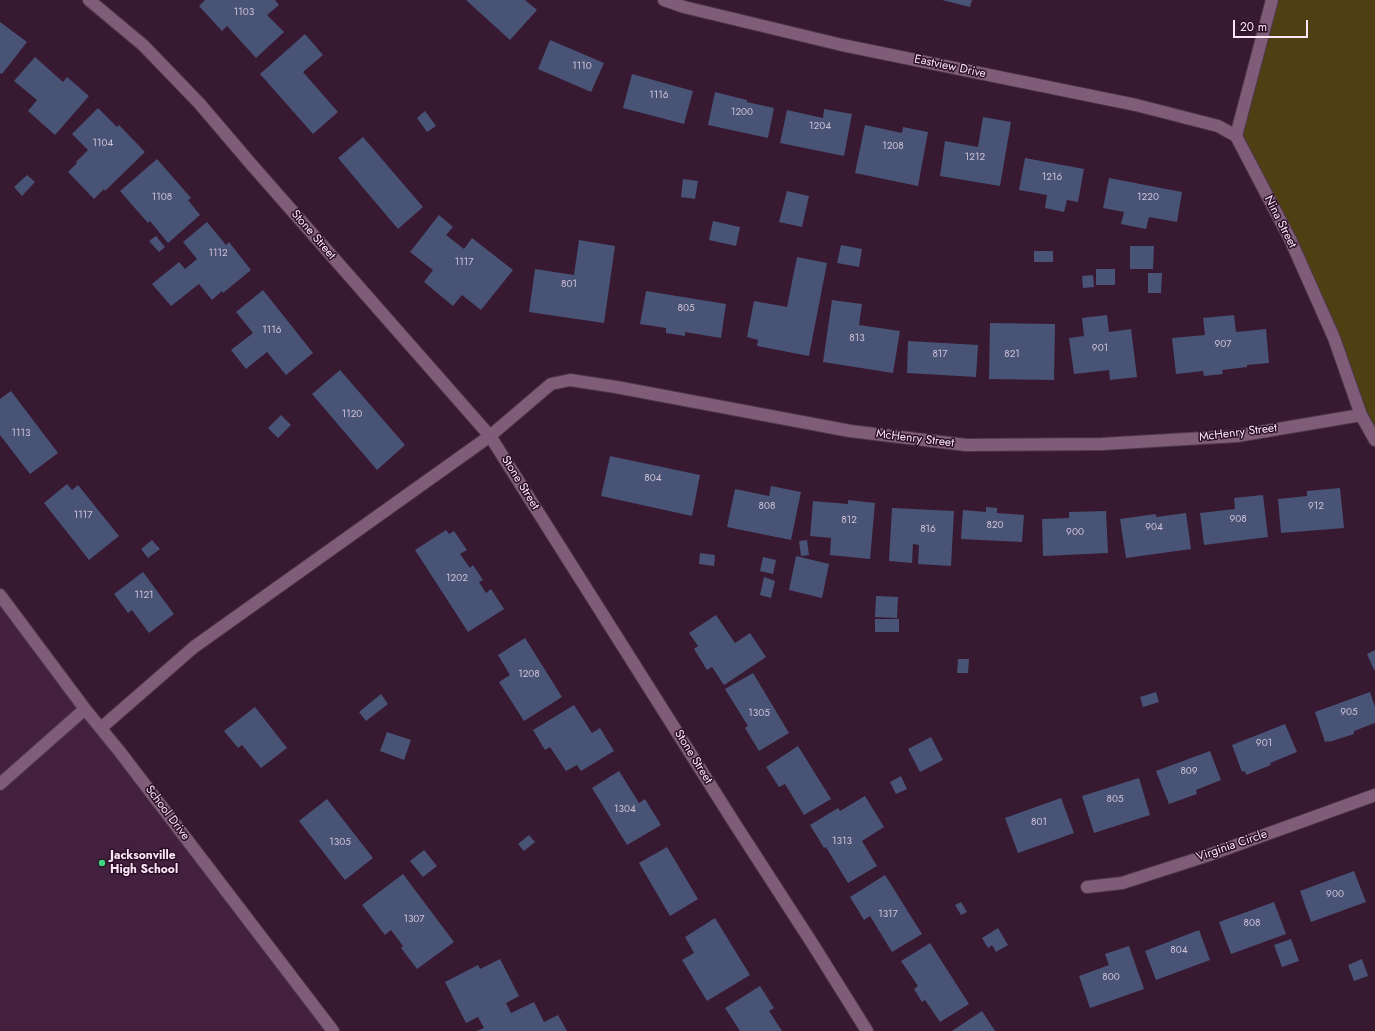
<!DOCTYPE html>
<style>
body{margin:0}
#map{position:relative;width:1375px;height:1031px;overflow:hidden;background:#371a32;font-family:Jost,sans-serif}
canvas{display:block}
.scale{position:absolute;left:1233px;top:20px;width:75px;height:18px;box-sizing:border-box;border:2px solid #fae6f6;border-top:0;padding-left:5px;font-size:12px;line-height:14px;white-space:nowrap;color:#fae6f6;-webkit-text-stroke:3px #2c1028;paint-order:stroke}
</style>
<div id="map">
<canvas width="1375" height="1031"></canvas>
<div class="scale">20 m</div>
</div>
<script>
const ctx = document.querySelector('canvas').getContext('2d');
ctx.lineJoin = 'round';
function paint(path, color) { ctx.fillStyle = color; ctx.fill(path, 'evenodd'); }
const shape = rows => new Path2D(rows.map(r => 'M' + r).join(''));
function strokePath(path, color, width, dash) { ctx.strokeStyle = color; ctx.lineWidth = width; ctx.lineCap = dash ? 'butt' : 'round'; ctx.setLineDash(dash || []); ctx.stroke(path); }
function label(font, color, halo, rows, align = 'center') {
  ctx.font = font + ' Jost,sans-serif'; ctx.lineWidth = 3; ctx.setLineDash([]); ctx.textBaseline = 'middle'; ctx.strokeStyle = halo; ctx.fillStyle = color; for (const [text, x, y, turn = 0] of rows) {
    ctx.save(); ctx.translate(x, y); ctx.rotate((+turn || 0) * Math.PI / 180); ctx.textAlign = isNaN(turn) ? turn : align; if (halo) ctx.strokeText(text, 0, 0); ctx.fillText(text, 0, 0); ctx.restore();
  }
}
const built = shape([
 [0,595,333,1031,0,1031]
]);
const green = shape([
 [1279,0,1375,0,1375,440,1290,239,1236,136]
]);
const building = shape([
 [205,0,275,0,279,5,267,15,284,32,256,58,227,26,222,31,199,6],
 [466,0,525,0,537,10,510,40],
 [942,0,972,0,970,7],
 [0,22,27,42,2,74,0,73],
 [305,34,323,55,303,72,338,112,313,134,260,74],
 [550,40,604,63,591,92,538,69],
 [35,57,63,82,67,77,89,96,55,135,28,111,37,100,14,81],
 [632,74,693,91,684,124,623,108],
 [715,92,747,100,747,102,774,108,768,138,708,125],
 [98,108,117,127,119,125,145,152,105,191,104,189,94,199,68,172,77,163,76,162,88,150,72,134],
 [824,109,852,114,844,156,780,143,787,110,823,118],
 [425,111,436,126,427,132,417,118],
 [983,117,1011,122,1000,186,940,176,945,141,978,147],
 [865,125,902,133,903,127,928,132,918,186,855,173],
 [363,137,423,207,398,229,338,158],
 [1025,158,1084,169,1078,202,1067,200,1064,212,1045,208,1047,195,1019,190],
 [157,159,191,198,188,200,200,215,168,243,150,221,148,223,120,191],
 [27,175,35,182,22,196,14,187],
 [1109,178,1182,192,1177,222,1149,217,1146,229,1121,224,1124,212,1103,208],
 [683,179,698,181,695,199,681,197],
 [787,191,809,196,802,227,779,222],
 [439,215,453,227,446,235,464,249,472,238,513,270,481,310,462,295,453,306,424,282,433,270,410,252],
 [713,221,740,227,736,246,709,240],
 [207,222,226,245,229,242,251,270,223,293,222,291,212,300,199,284,171,306,152,284,179,262,185,269,197,259,183,242],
 [156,236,165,247,159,252,149,241],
 [579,240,615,246,604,323,529,312,535,269,574,275],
 [841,245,862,249,859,267,837,263],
 [1130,246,1154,246,1153,269,1130,269],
 [1034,251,1053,251,1053,262,1034,262],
 [797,257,827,263,809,356,757,346,758,340,747,337,754,301,787,307],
 [1096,269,1115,269,1115,285,1096,285],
 [1148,273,1162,273,1161,293,1148,293],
 [1093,275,1094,287,1083,288,1082,276],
 [263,290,313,353,286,375,267,352,246,369,231,350,253,333,236,312],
 [646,291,726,304,721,338,685,332,685,336,666,333,666,328,640,324],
 [832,300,862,304,859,325,900,331,893,373,823,362],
 [1107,315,1109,332,1131,329,1137,377,1110,380,1109,370,1074,374,1069,338,1084,336,1082,318],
 [1234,315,1236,332,1266,329,1269,363,1247,365,1247,367,1222,370,1223,374,1204,376,1203,371,1176,374,1172,338,1205,335,1203,318],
 [990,323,1055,324,1054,380,989,379],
 [908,341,978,345,976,377,907,373],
 [340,370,405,445,377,470,312,394],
 [11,391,58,453,30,474,0,435,0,399],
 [281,415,291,425,278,438,268,428],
 [610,456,700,475,692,516,601,496],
 [67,484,72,490,78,485,119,536,89,560,44,503],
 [771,486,801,492,791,540,727,527,735,489,769,496],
 [1340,488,1344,528,1281,533,1278,499,1307,496,1307,491],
 [1263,495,1268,537,1204,545,1200,513,1235,509,1234,498],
 [848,500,875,503,870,559,830,555,831,538,810,536,813,501,848,504],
 [986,507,997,508,997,513,1024,515,1022,542,961,539,963,510,986,512],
 [892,508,954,511,951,566,918,564,919,545,913,544,912,563,889,561],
 [1106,511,1108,553,1043,556,1042,519,1069,518,1069,512],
 [1186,513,1191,549,1126,558,1120,519,1156,514,1156,517],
 [446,530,449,534,454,531,467,550,460,554,470,568,473,565,483,580,479,582,486,593,491,589,504,609,468,632,415,550],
 [152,540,160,549,148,558,141,549],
 [807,540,809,555,801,556,799,541],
 [700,553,715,555,714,566,699,564],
 [796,556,829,564,822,598,789,590],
 [763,557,776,560,773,574,760,571],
 [143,572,174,614,149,633,132,610,128,613,114,594],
 [764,577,775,581,771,598,760,595],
 [876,596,898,597,897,618,875,617],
 [716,615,735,643,750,633,766,657,724,685,712,667,707,670,694,649,698,646,689,633],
 [875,619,899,619,899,632,875,632],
 [525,638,562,697,524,721,499,682,510,675,498,655],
 [1375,650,1375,670,1374,670,1367,654],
 [958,659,969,659,968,673,957,673],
 [753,673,789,733,759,751,745,728,748,726,725,689],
 [1156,692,1159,702,1143,707,1140,697],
 [1370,692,1375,707,1375,723,1354,731,1354,734,1329,742,1329,741,1325,742,1315,712],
 [381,694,388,704,366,721,359,712],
 [574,705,592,733,600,728,614,751,581,771,577,765,566,771,550,747,545,750,533,730],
 [255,707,287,748,261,768,242,745,238,748,224,731],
 [1285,724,1297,752,1270,763,1271,765,1246,775,1245,771,1242,772,1232,745],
 [387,732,411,740,404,760,380,751],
 [931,737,943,760,920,772,908,749],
 [798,746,831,799,804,815,785,784,779,787,766,767],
 [1210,751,1221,780,1196,790,1197,794,1169,804,1156,771],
 [619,771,639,803,645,799,661,825,627,845,592,788],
 [901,776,907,789,896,794,890,782],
 [1139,778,1150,815,1094,833,1082,796],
 [865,796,884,827,862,841,877,866,848,883,826,847,824,848,810,825,838,808,840,811],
 [1061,798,1074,833,1018,853,1005,818],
 [327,799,373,858,345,880,299,821],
 [529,835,535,842,524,851,518,844],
 [667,847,698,899,670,916,639,863],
 [424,850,437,866,423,877,410,861],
 [1354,871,1366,902,1311,922,1300,891],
 [403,874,454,942,417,969,401,948,403,946,391,930,385,935,362,905],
 [885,875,922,934,892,952,870,916,864,920,850,897],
 [961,902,967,912,961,915,955,905],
 [1274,902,1286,934,1231,954,1219,922],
 [715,918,750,975,707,1001,682,960,694,953,685,937],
 [998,928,1008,945,996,952,992,945,988,948,982,938],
 [1199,930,1210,960,1156,980,1145,951],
 [1291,939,1299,961,1282,967,1274,945],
 [930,943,969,1004,940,1022,925,1000,922,1002,914,989,918,986,901,961],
 [1129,946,1144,989,1090,1008,1079,976,1109,965,1105,954],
 [500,959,519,996,506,1003,511,1013,534,1002,544,1022,558,1015,567,1031,477,1031,484,1028,478,1017,466,1023,445,982,478,965,480,969],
 [1362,959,1368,976,1354,981,1348,965],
 [760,986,774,1008,769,1011,782,1031,740,1031,725,1008],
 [982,1011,995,1031,952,1031]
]);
const minor = shape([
 [89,0,143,45,199,103,251,164,490,436,735,824,812,943,867,1031],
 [664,0,684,7,842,45,1136,105,1218,126,1236,136],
 [1272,0,1236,136,1290,239,1334,338,1361,415,1375,440],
 [0,595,85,709,120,752,333,1031],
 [101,728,194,647,490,436,551,384,570,380,616,387,850,431,966,445,1102,444,1237,436,1361,415],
 [0,784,85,709],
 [1087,887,1122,883,1209,855,1375,795]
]);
const markers = [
 [102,863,4,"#3fd77d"]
];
const numberNames = [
 ["1103",244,13],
 ["1110",582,67],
 ["1116",659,96],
 ["1200",742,113],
 ["1204",820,127],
 ["1104",103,144],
 ["1208",893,147],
 ["1212",975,158],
 ["1216",1052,178],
 ["1108",162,198],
 ["1220",1148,198],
 ["1112",218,254],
 ["1117",464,263],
 ["801",569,285],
 ["805",686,309],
 ["1116",272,331],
 ["813",857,339],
 ["907",1223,345],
 ["901",1100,349],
 ["817",940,355],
 ["821",1012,355],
 ["1120",352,415],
 ["1113",21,434],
 ["804",653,479],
 ["808",767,507],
 ["912",1316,507],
 ["1117",83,516],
 ["908",1238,520],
 ["812",849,521],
 ["820",995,526],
 ["904",1154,528],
 ["816",928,530],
 ["900",1075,533],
 ["1202",457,579],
 ["1121",144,596],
 ["1208",529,675],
 ["905",1349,713],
 ["1305",759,714],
 ["901",1264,744],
 ["809",1189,772],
 ["805",1115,800],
 ["1304",625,810],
 ["801",1039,823],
 ["1313",842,842],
 ["1305",340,843],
 ["900",1335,895],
 ["1317",888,915],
 ["1307",414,920],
 ["808",1252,924],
 ["804",1179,951],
 ["800",1111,978]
];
const streetNames = [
 ["Eastview Drive",950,67,12],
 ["Nina Street",1280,222,63],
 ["Stone Street",313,235,49],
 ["McHenry Street",1238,433,-7],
 ["McHenry Street",915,439,7],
 ["Stone Street",520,483,58],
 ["Stone Street",693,757,58],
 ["School Drive",167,813,53],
 ["Virginia Circle",1232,846,-19]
];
const poiNames = [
 ["Jacksonville",110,856],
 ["High School",110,870]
];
paint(built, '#43203e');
paint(green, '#4e4012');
paint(building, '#495376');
strokePath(minor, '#4e364a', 14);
strokePath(minor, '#7f5d79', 12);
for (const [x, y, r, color] of markers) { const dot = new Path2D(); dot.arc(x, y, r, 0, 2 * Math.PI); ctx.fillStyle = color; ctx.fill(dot); strokePath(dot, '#2c1028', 1.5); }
label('10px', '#cec1d6', null, numberNames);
label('12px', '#fae6f6', '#2c1028', streetNames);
label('bold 12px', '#fae6f6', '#2c1028', poiNames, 'left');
</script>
